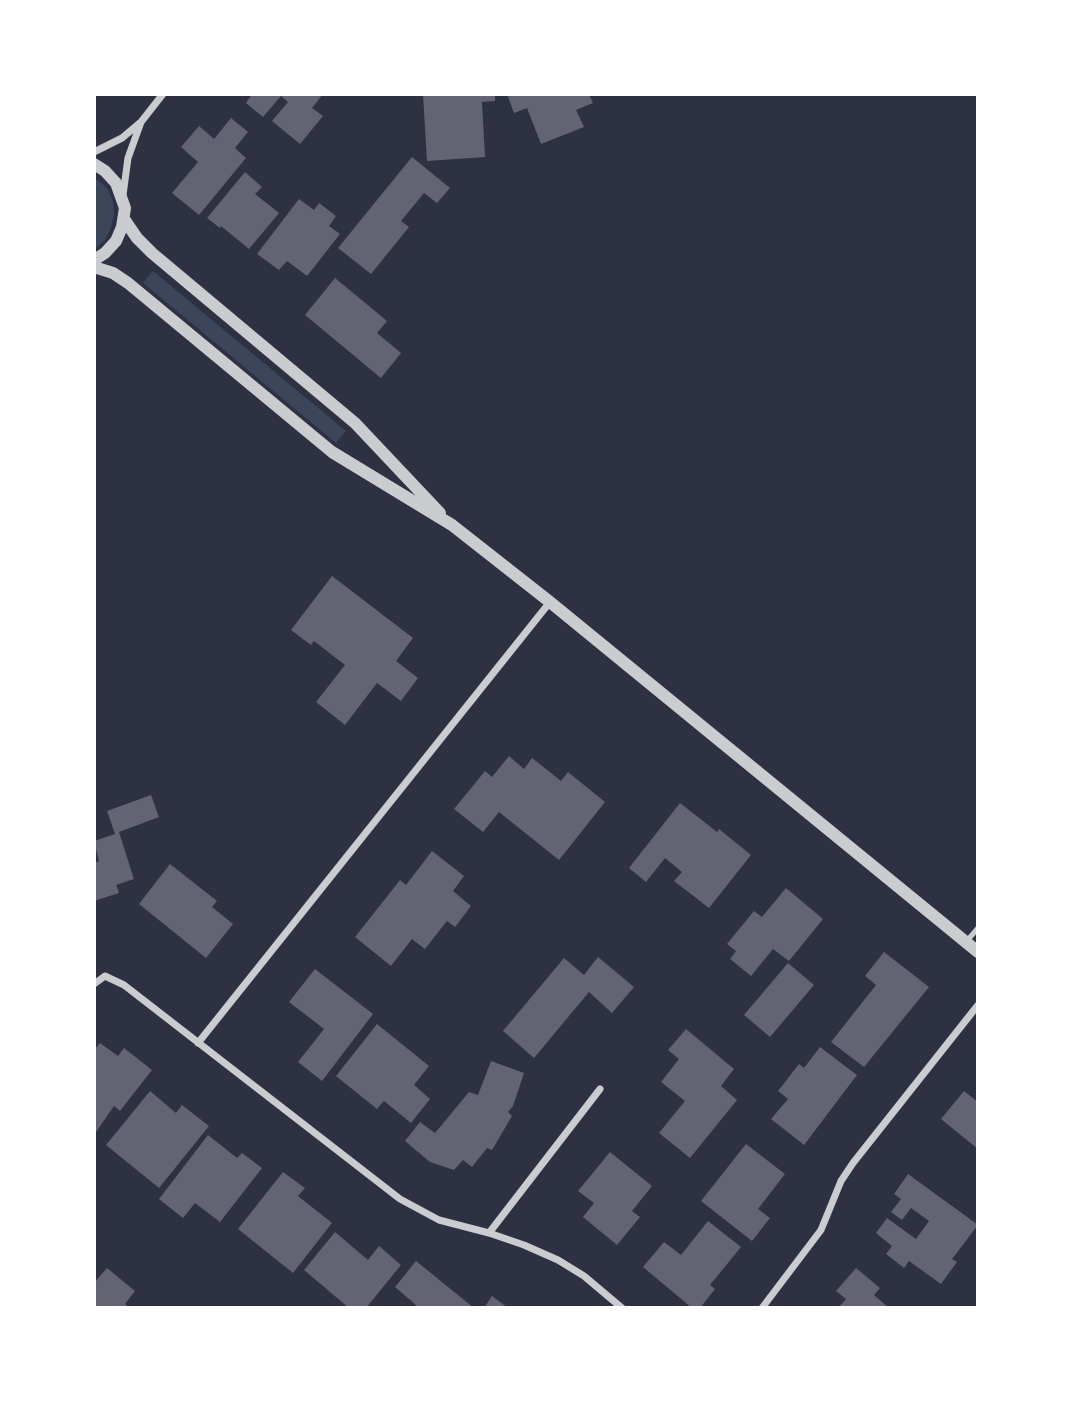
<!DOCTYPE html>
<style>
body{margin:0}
#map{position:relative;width:1072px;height:1402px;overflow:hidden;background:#2d3142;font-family:"IBM Plex Sans",sans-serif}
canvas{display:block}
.frame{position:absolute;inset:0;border:96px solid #fff;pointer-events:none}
</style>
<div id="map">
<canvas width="1072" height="1402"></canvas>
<div class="frame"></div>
</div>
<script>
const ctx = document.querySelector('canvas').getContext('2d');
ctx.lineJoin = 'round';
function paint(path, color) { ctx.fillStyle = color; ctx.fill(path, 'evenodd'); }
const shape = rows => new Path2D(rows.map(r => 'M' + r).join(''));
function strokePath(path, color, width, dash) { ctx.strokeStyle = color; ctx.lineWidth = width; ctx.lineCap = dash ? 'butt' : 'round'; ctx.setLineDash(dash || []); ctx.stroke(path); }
const green = shape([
 [94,177,107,188,113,201,114,214,111,228,105,240,95,249],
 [153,271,346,431,336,443,143,283]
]);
const building = shape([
 [252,94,323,94,312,108,323,116,300,144,272,121,288,102,281,96,263,117,246,103],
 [423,94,495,94,495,101,482,102,485,157,427,161],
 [507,94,589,94,593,103,576,110,584,127,541,144,527,108,514,113],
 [231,118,248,132,235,148,246,158,199,215,172,193,198,162,181,147,199,126,214,139],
 [412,157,450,188,437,203,424,193,401,221,409,227,371,274,338,248],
 [245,172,262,187,255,194,279,213,249,249,221,226,220,228,207,218],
 [299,199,314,210,319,203,336,216,329,226,340,234,307,276,287,261,279,270,257,254],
 [335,278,387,321,377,333,401,353,381,378,305,315],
 [332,576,413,638,396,661,418,678,401,701,377,683,345,725,316,702,345,665,314,641,311,645,291,630],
 [509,756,524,769,532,758,561,781,568,772,605,802,559,860,499,812,483,832,454,809,485,771,492,777],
 [151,795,159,817,119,832,134,879,116,885,119,893,94,901,94,863,99,861,94,841,115,834,107,811],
 [680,803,717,832,719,829,751,855,709,908,674,881,682,872,665,858,646,882,629,868],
 [432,851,464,876,453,891,471,906,455,927,447,921,425,949,412,939,391,966,355,937,400,880,406,885],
 [170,864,217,901,212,907,233,924,206,958,139,904],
 [786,888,823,919,789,961,773,949,751,976,730,959,736,951,727,944,754,911,762,917],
 [884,952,929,987,864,1067,831,1042,876,985,865,976],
 [598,957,634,987,612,1013,589,992,534,1058,503,1031,564,958,584,975],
 [788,963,814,985,770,1037,744,1015],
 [315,969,373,1014,322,1081,298,1062,324,1029,289,1002],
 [377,1024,429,1066,414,1085,430,1099,411,1123,384,1101,377,1109,336,1076],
 [686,1029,734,1069,721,1086,737,1100,690,1158,659,1133,685,1101,661,1082,679,1059,668,1050],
 [100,1043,118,1056,124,1048,152,1070,120,1111,114,1106,96,1132,94,1131,94,1050],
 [820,1047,857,1075,804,1145,771,1119,788,1099,778,1091,799,1064,804,1068],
 [491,1061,524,1073,513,1106,508,1112,512,1116,492,1150,487,1148,472,1167,463,1160,454,1170,430,1162,405,1141,420,1122,435,1133,469,1092,478,1095],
 [150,1091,176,1113,182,1105,209,1126,159,1188,106,1145],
 [964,1091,978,1102,978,1149,941,1119],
 [208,1135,237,1158,242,1153,262,1168,220,1222,195,1203,183,1218,159,1199],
 [746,1144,785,1174,758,1209,770,1218,752,1241,701,1201],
 [610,1152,652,1186,632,1211,640,1217,617,1245,583,1217,594,1203,578,1191],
 [283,1172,305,1188,298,1196,332,1223,293,1273,238,1229],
 [908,1174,978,1225,952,1259,957,1262,941,1284,909,1261,904,1268,886,1254,892,1246,876,1233,887,1218,916,1239,929,1221,911,1208,902,1220,891,1212,901,1199,894,1194],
 [708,1221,741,1247,710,1285,715,1289,700,1308,692,1308,643,1267,664,1242,681,1255],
 [335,1232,368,1260,379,1246,401,1265,366,1308,349,1308,304,1270],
 [416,1261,474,1308,413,1308,416,1305,395,1287],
 [107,1268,135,1291,125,1304,130,1308,94,1308,94,1283],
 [856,1268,880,1288,874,1295,889,1308,838,1308,846,1299,836,1291],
 [492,1296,508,1308,484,1308]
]);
const service = shape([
 [966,942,978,928]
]);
const minor = shape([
 [94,152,122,138,141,122,163,94],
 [123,195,128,158,141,122],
 [94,984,105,976,124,985,400,1199,439,1220,489,1233,524,1245,558,1260,584,1276,622,1308],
 [198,1043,550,602],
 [489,1233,600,1089],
 [762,1308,821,1230,841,1181,853,1163,978,1005]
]);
const tertiary = shape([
 [94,164,105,171,116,183,125,208,122,227,116,241,105,253,94,260],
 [124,219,137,238,152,253,355,423,440,513],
 [94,267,113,273,128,283,332,452,452,525,550,602,978,952]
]);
paint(green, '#3c4559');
paint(building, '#626471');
strokePath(service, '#caccd0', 5);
strokePath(minor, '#caccd0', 7);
strokePath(tertiary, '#caccd0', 12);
</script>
